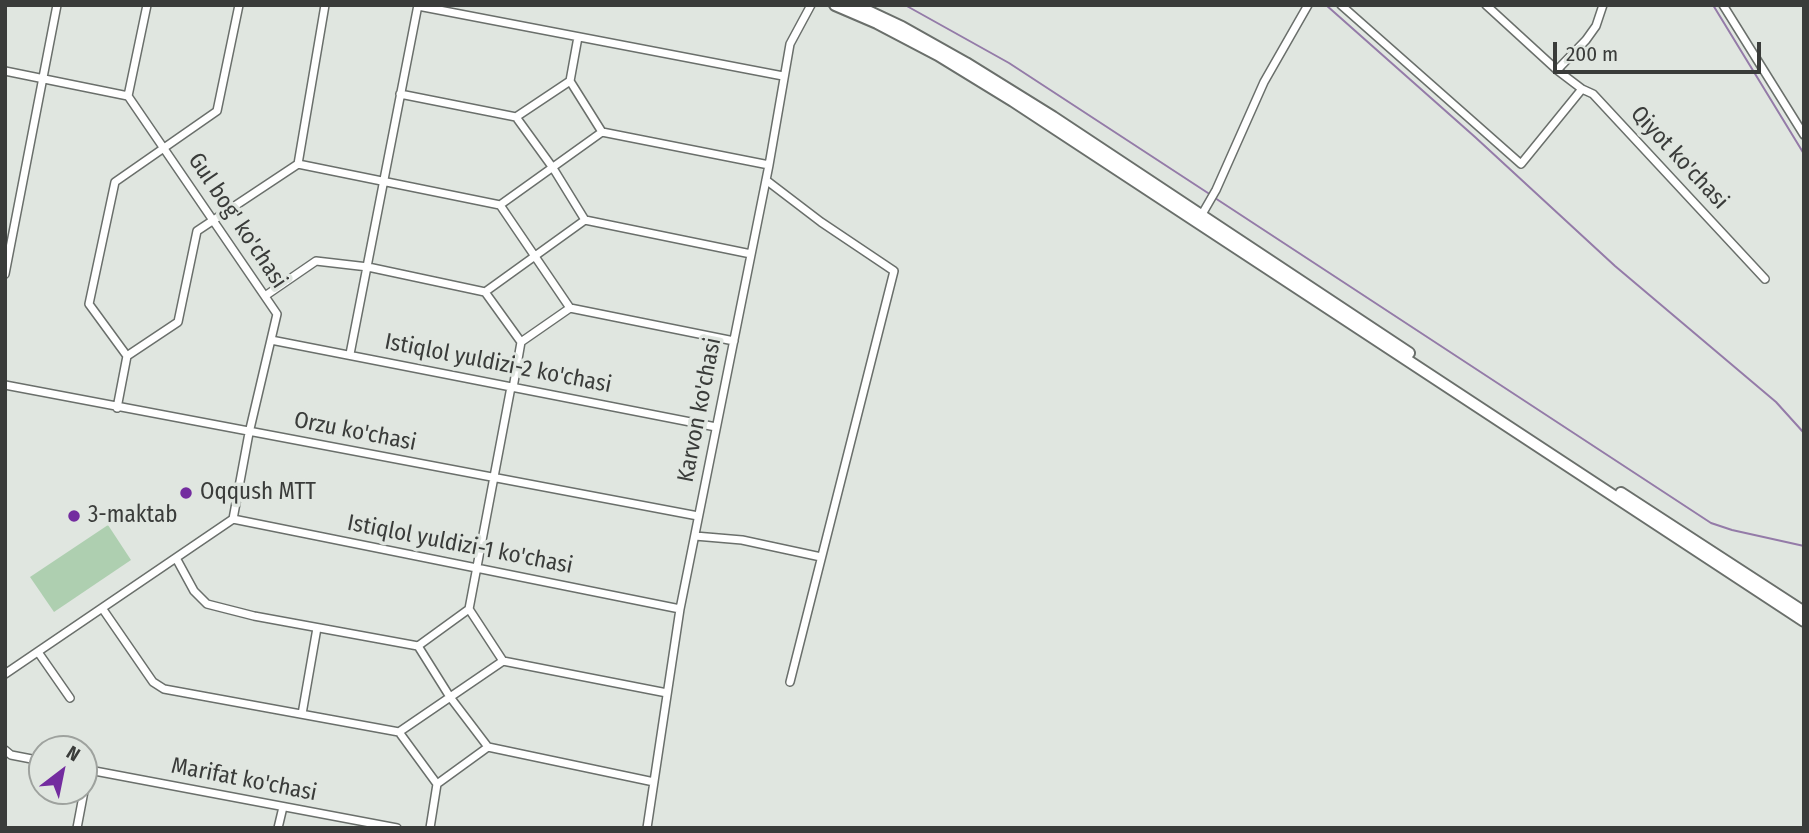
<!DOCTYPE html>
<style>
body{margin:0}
#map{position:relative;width:1809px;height:833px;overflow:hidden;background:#e0e6e0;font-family:"Fira Sans Condensed",sans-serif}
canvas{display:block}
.frame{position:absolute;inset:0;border:7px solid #3a3c3a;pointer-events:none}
.north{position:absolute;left:28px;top:735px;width:70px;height:70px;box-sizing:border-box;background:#e0e6e0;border:2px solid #9ea29e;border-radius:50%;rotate:32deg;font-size:19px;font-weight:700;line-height:28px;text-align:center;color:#3a3c3a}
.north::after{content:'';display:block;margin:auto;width:24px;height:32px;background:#732c9f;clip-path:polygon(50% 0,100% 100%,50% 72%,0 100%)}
.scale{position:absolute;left:1553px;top:42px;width:208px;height:32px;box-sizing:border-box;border:4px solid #3a3c3a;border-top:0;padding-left:9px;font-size:21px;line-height:24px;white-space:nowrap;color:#3a3c3a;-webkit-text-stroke:5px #e0e6e0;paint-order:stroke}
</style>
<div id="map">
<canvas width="1809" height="833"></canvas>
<div class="frame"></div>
<div class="north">N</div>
<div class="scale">200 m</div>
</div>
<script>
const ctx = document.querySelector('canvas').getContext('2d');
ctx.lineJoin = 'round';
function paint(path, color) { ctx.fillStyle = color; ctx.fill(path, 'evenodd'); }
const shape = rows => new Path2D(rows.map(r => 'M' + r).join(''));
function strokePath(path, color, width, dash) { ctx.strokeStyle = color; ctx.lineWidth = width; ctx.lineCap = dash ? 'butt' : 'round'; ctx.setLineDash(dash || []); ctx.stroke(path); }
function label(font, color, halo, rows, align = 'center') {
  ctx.font = font + ' "Fira Sans Condensed",sans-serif'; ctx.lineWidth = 7; ctx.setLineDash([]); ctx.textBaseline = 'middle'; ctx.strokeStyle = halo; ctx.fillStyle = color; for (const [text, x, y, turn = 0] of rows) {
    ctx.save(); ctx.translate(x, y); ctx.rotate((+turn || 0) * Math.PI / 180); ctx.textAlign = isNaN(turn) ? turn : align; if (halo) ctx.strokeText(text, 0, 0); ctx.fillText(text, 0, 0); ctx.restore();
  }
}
const green = shape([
 [108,525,131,560,54,612,30,577]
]);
const stream = shape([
 [905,5,1009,63,1211,195],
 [1326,5,1475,137,1615,266,1776,402,1804,433],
 [1713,5,1804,154],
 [1215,198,1711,523,1732,530,1804,546]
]);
const street = shape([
 [1341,5,1521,164,1582,89],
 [1486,5,1557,70,1582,89,1593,94,1765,279],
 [1723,5,1804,135],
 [418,6,783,76],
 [578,37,570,81,602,132],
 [1557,70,1586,40,1596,26,1603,5],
 [5,71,128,96,277,314,249,433,233,519,5,674],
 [400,94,516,117],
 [128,96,147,5],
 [516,117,553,168,585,220],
 [516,117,570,81],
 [602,132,769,165],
 [298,164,500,205],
 [766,180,821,222,894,271,790,682],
 [500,205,602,132],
 [500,205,570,308],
 [1201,216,1216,190,1264,82,1308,5],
 [585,220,751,254],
 [5,274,57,5],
 [485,292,585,220],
 [485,292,521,342],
 [265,296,316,261,368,267,485,292],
 [570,308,734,341],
 [271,340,716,427],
 [350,354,418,5],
 [127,356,89,304,115,182,217,111,239,5],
 [5,385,698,516],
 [513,388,521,342,570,308],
 [117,408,127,356,178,322,197,231,298,164,325,5],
 [233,519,680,609],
 [695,536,742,540,821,557],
 [176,558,194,591,207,604,254,616,418,646],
 [102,608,153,682,164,689,399,732],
 [469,609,503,661],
 [418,646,469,609,511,387],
 [418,646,450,697,488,747],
 [38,652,70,698],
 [503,661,667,693],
 [302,714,317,628],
 [399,732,503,661],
 [399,732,437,784,430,828],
 [488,747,654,782],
 [5,750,11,755,42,761],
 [84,769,397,828],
 [437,784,488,747],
 [77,828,88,770],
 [278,828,283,807],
 [647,828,680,609,769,165,790,44,811,5]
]);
const secondary = shape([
 [835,5,877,23,938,55,1013,101,1804,621],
 [855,5,902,27,966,63,1053,117,1409,353],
 [1621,493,1804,612]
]);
const markers = [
 [186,493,7,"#732c9f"],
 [74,516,7,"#732c9f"]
];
const streetNames = [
 ["Qiyot ko'chasi",1679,158,47],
 ["Gul bog' ko'chasi",237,221,56],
 ["Istiqlol yuldizi-2 ko'chasi",498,364,11],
 ["Karvon ko'chasi",700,410,-79],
 ["Orzu ko'chasi",355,432,11],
 ["Istiqlol yuldizi-1 ko'chasi",460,545,11],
 ["Marifat ko'chasi",244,780,11]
];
const poiNames = [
 ["Oqqush MTT",200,493],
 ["3-maktab",88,516]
];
paint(green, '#aecfb0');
strokePath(stream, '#947ba8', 2);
strokePath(street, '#6a6f6b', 10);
strokePath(secondary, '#6a6f6b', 14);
strokePath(street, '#fff', 7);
strokePath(secondary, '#fff', 10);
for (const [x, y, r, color] of markers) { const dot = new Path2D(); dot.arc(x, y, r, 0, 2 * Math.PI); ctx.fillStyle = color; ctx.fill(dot); strokePath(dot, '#e0e6e0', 2.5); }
label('23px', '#3a3c3a', '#e0e6e0', streetNames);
label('23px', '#3a3c3a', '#e0e6e0', poiNames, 'left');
</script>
